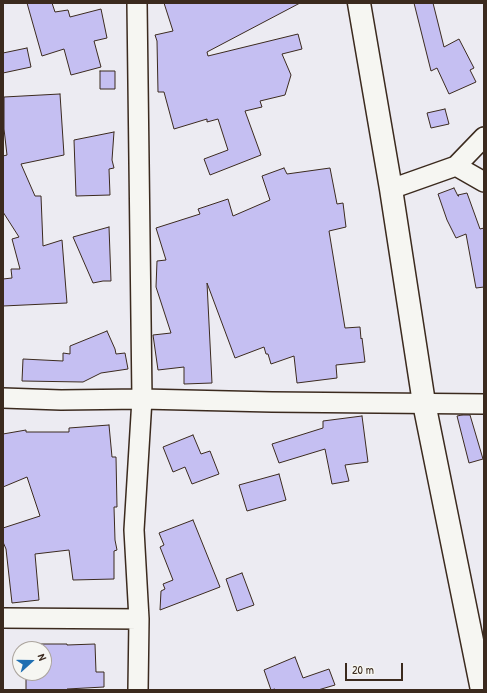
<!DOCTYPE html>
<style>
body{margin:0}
#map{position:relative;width:487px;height:693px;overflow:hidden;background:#ecebf2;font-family:"Patrick Hand",sans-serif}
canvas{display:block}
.frame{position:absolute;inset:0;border:4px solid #3b2a1e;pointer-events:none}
.north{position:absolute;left:12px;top:641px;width:40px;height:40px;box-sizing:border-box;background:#f6f6f2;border:1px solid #aba49d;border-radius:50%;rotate:69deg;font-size:11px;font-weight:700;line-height:16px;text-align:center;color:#3b2a1e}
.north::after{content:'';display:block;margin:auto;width:14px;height:18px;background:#1f6fb2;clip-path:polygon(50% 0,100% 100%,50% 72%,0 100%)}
.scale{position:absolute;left:345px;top:663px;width:58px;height:18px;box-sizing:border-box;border:2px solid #3b2a1e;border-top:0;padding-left:5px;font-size:12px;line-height:14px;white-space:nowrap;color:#3b2a1e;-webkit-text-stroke:3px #f6f6f2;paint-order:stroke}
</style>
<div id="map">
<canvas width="487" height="693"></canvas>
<div class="frame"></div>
<div class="north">N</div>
<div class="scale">20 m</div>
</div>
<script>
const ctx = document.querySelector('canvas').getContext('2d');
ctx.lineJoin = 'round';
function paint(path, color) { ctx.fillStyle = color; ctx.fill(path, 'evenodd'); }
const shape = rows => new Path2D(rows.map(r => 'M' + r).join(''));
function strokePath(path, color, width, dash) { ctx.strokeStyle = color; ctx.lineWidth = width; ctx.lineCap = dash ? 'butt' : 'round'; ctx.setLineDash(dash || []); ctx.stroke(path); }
const building = shape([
 [27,3,52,3,55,12,68,10,70,17,101,9,107,38,94,41,101,67,71,75,64,49,42,56,27,3],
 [164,3,300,3,207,52,208,56,298,34,302,49,282,54,291,75,285,95,260,101,262,107,245,111,261,155,210,175,204,159,228,150,218,119,207,122,207,119,174,129,164,92,158,92,157,41,155,35,173,31,164,3],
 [414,3,433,3,444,47,459,39,474,68,470,70,476,82,449,94,437,68,431,71,414,3],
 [27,48,31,67,3,73,3,53,27,48],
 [100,71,115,71,115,89,100,89,100,71],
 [60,94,64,155,21,164,35,196,41,196,43,246,62,240,67,303,3,306,3,279,12,278,11,269,20,269,12,239,19,237,3,212,3,156,7,155,4,129,4,97,60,94],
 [445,109,449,124,431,128,427,113,445,109],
 [114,132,112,160,114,168,109,169,110,195,76,196,74,140,114,132],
 [284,168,287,174,330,168,337,204,343,203,346,227,329,231,345,328,360,327,361,339,362,338,365,362,336,365,337,378,297,383,294,356,271,364,268,354,266,354,264,347,235,358,207,283,212,383,184,384,184,367,158,370,153,335,171,333,156,287,157,261,166,260,156,228,200,214,198,209,228,199,233,216,270,200,262,176,284,168],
 [454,188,458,196,459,196,458,195,467,193,480,229,484,228,484,287,476,288,466,234,456,238,447,220,438,194,454,188],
 [109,227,111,281,103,281,93,283,73,237,109,227],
 [107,331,115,349,116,354,125,353,128,369,101,373,83,382,22,381,23,359,63,361,63,353,70,354,70,346,107,331],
 [462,415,470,415,483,459,469,463,457,416,462,415],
 [362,416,368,462,345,465,349,481,332,484,325,449,279,463,272,444,323,428,323,421,362,416],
 [109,425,112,457,116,457,117,507,114,507,115,540,117,550,114,551,114,579,73,580,69,550,35,554,39,600,12,603,6,549,3,542,3,528,40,516,27,477,3,487,3,434,26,430,26,432,69,432,69,428,109,425],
 [193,435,201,454,210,451,219,474,192,484,185,467,173,472,163,447,193,435],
 [279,474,286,500,247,511,239,485,279,474],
 [193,520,220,587,160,610,161,591,165,589,163,584,173,580,160,547,164,545,159,533,193,520],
 [242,573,254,605,237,611,226,579,242,573],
 [26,644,67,644,67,645,95,644,96,672,104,672,104,687,67,689,67,690,26,690,26,673,44,673,44,649,26,649,26,644],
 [295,657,303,678,329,669,335,685,318,690,276,690,275,689,271,690,264,670,295,657]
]);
const street = shape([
 [137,3,142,399,134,530,139,619,138,690],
 [456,166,484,137],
 [391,189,456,166,484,182],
 [3,398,61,400,142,399,272,402,484,404],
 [3,618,139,619]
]);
const secondary = shape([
 [359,3,391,189,424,403,482,690]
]);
paint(building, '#c5bff2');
strokePath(building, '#3b2a1e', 1);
strokePath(street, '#3b2a1e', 22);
strokePath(secondary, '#3b2a1e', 25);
strokePath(street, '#f6f6f2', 19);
strokePath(secondary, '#f6f6f2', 22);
</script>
